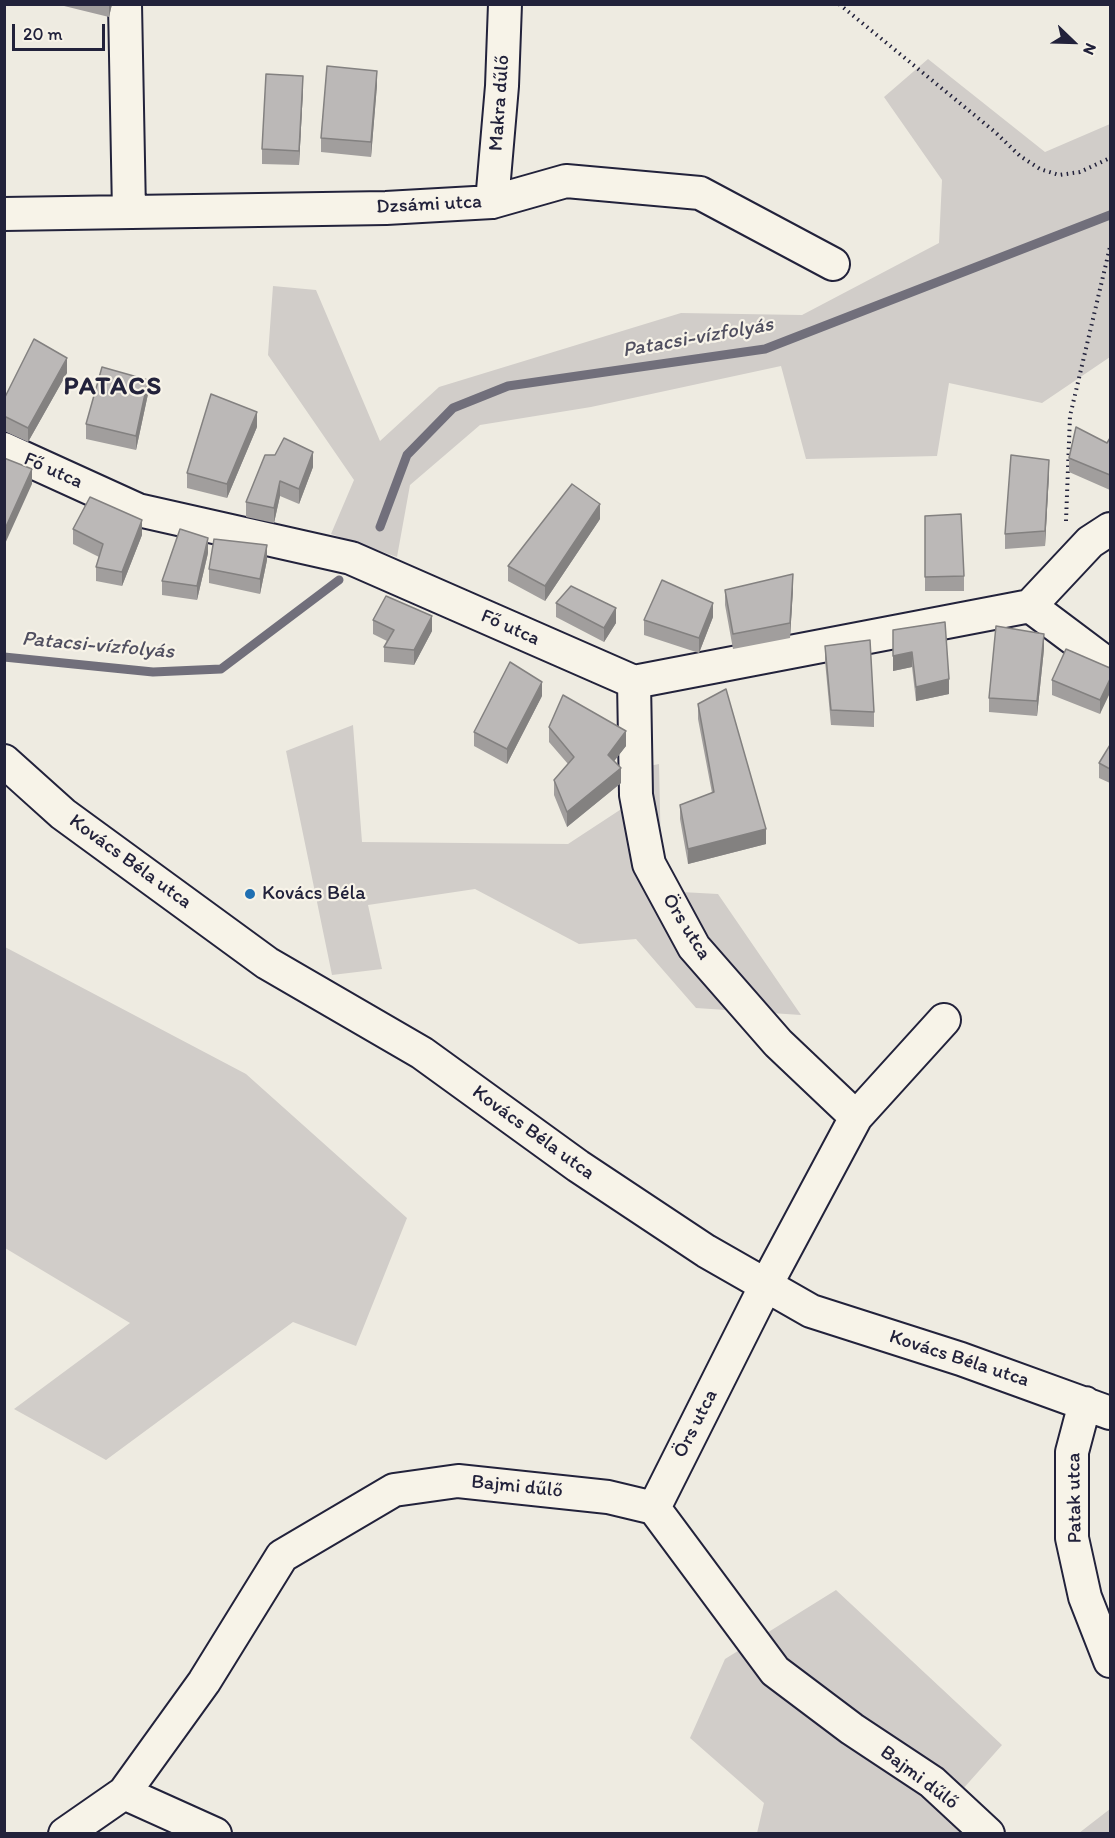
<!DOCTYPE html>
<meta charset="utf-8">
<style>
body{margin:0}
#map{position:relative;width:1115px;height:1838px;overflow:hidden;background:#eeebe1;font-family:Itim,sans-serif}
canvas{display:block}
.frame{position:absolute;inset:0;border:6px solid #22223b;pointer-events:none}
.north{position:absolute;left:1043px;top:12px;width:60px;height:60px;-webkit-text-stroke:4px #f7f3e8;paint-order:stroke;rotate:113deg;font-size:16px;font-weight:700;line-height:24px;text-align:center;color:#22223b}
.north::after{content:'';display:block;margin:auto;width:21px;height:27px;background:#22223b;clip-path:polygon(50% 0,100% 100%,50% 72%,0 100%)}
.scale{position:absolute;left:12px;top:24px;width:93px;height:27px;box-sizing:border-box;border:3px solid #22223b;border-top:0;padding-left:8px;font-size:18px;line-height:21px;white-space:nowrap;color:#22223b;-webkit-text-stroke:4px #f7f3e8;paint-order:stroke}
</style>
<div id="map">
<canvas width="1115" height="1838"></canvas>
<div class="frame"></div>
<div class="north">N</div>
<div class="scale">20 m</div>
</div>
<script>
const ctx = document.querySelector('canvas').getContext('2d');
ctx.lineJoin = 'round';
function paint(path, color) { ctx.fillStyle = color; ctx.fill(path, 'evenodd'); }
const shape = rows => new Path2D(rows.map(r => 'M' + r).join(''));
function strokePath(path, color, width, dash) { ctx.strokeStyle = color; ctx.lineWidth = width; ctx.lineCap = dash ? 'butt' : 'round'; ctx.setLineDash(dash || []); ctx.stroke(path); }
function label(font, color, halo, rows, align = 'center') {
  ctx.font = font + ' Itim,sans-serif'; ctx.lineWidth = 4.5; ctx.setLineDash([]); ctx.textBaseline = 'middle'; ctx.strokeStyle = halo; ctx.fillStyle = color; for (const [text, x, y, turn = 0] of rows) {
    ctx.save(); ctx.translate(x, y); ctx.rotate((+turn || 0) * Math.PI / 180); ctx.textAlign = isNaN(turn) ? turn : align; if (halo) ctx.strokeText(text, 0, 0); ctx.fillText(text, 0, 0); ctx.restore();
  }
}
const green = shape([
 [928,59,1045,152,1110,124,1110,357,1042,403,949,383,937,456,806,459,781,366,591,407,480,425,410,485,397,557,331,534,354,480,268,355,273,286,316,290,380,441,439,387,681,313,802,315,939,243,942,180,884,97],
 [353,725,362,842,568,844,629,804,625,771,659,764,661,854,681,892,718,894,801,1015,696,1008,636,939,579,944,475,889,368,905,382,969,332,975,286,751],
 [5,947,246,1074,407,1218,356,1346,293,1322,106,1460,14,1409,130,1323,5,1248],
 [836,1590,1002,1745,962,1790,1006,1833,757,1833,764,1803,690,1738,725,1659],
 [1110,1809,1110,1833,1079,1833]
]);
const stream = shape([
 [380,527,407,455,453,408,508,386,765,349,1110,215],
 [4,657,153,672,221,669,339,580]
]);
const path = shape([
 [839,4,995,132,1020,156,1040,169,1059,175,1080,172,1110,158],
 [1066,521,1070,416,1110,247]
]);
const street = shape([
 [125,4,129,212],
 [492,202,502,86,505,4],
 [4,214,386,208,492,202,566,181,700,193,833,264],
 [4,449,138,510,351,558,634,682,1030,606],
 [1030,606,1090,542,1110,529],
 [1030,606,1110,666],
 [634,682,636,795,649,864,694,947,778,1043,856,1117],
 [4,761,63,814,267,963,422,1053,578,1166,706,1251,811,1311,961,1359,1110,1413],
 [1085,1403,1072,1452,1072,1538,1085,1597,1110,1661],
 [654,1508,766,1285,856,1117,944,1020],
 [124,1793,215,1834],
 [65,1834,124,1793,204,1682,282,1556,394,1490,458,1481,608,1497,654,1508,775,1671,852,1729,932,1782,988,1834]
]);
const wall = shape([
 [60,4,112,4,109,17,60,5],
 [377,85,371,157,321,152,321,138],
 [303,90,299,165,262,164,262,149],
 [67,373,28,442,4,431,4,399],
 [148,394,136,450,86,439,86,424],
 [257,427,227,498,187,488,187,473],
 [1110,438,1110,490,1069,472,1069,458,1107,443],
 [265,455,313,467,299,504,280,496,274,523,246,517,246,502],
 [1049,474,1045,546,1005,549,1005,534],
 [925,516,964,576,964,591,925,591],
 [600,519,545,601,508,581,508,566],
 [73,529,142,535,122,586,96,581,96,567,99,557,73,544],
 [208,553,197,600,162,595,162,581],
 [267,560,260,594,209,583,209,569],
 [793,589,790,638,733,649,725,605,725,590],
 [556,603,616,623,604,642,556,617],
 [713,617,699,653,644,635,644,620],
 [373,620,432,631,414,665,384,662,384,647,387,641,373,634],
 [893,630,949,694,916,701,912,667,893,671],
 [825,646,874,712,874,727,831,725,825,661],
 [1044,649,1037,716,989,712,989,698],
 [1110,668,1100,714,1052,695,1052,680],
 [542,696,507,764,474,746,474,732],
 [698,704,766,844,688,864,680,819,680,805,712,793,698,719],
 [549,727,626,746,614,761,621,783,567,827,554,795,554,780,568,764,549,742],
 [1110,745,1110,783,1099,778,1099,763]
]);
const shadedWall = shape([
 [109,4,112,4,109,17],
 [377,71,377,85,371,157,371,142],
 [303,76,303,90,299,165,299,151],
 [67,358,67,373,28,442,28,428],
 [148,380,148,394,136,450,136,436],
 [257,412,257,427,227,498,227,484],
 [313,452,313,467,299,504,299,489],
 [1049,460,1049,474,1045,546,1045,531],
 [32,469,32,484,4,546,4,531],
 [280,481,280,496,274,523,274,508],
 [600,504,600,519,545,601,545,586],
 [142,520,142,535,122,586,122,572],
 [208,538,208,553,197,600,197,586],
 [267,545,267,560,260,594,260,579],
 [793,574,793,589,790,638,790,623],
 [713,603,713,617,699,653,699,638],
 [616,608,616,623,604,642,604,628],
 [432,616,432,631,414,665,414,650],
 [1044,634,1044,649,1037,716,1037,701],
 [912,652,912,667,893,671,893,656],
 [949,679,949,694,916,701,916,687],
 [1110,679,1110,693,1100,714,1100,700],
 [542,682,542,696,507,764,507,749],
 [626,731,626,746,608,769,608,755],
 [621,768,621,783,567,827,567,812],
 [766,829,766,844,688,864,688,849]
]);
const building = shape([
 [327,66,377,71,371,142,321,138,327,66],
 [266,74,303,76,299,151,262,149,266,74],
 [34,339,67,358,28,428,4,416,4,399,34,339],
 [102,367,148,380,136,436,86,424,102,367],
 [211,394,257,412,227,484,187,473,211,394],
 [1076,427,1107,443,1110,438,1110,475,1069,458,1076,427],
 [284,438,313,452,299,489,280,481,274,508,246,502,265,455,275,455,284,438],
 [1011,455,1049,460,1045,531,1005,534,1011,455],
 [4,458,32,469,4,531,4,458],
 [572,484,600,504,545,586,508,566,572,484],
 [90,497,142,520,122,572,96,567,103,544,73,529,90,497],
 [961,514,964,576,925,577,925,516,961,514],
 [180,529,208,538,197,586,162,581,180,529],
 [214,539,267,545,260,579,209,569,214,539],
 [793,574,790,623,733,634,725,590,793,574],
 [662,580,713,603,699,638,644,620,662,580],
 [571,586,616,608,604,628,556,603,571,586],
 [386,596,432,616,414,650,384,647,394,630,373,620,386,596],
 [945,622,949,679,916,687,912,652,893,656,893,630,945,622],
 [996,626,1044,634,1037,701,989,698,996,626],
 [870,640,874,712,831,710,825,646,870,640],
 [1066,649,1110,668,1110,679,1100,700,1052,680,1066,649],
 [510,662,542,682,507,749,474,732,510,662],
 [726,689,766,829,688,849,680,805,714,792,698,704,726,689],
 [563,695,626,731,608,755,621,768,567,812,554,780,574,757,549,727,563,695],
 [1110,745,1110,769,1099,763,1110,745]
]);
const markers = [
 [250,894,6,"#1f6fb2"]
];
const streetNames = [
 ["Makra dűlő",500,103,-86],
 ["Dzsámi utca",429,205,-3],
 ["Fő utca",53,471,24],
 ["Fő utca",510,628,24],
 ["Kovács Béla utca",130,862,36],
 ["Örs utca",686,927,58],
 ["Kovács Béla utca",533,1133,36],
 ["Kovács Béla utca",959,1359,18],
 ["Örs utca",696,1424,-63],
 ["Bajmi dűlő",517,1487,6],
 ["Patak utca",1075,1498,-91],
 ["Bajmi dűlő",919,1778,37]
];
const poiNames = [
 ["Kovács Béla",262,894]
];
const waterNames = [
 ["Patacsi-vízfolyás",698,338,-10],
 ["Patacsi-vízfolyás",98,646,5]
];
const districtNames = [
 ["PATACS",113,387]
];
paint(green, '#d1cdc9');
strokePath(stream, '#716f7b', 9);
strokePath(street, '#22223b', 36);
strokePath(path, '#22223b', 4, [1.5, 4.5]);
strokePath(street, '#f7f3e8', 32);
paint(wall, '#a19e9d');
paint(shadedWall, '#838180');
paint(building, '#bbb8b7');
strokePath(building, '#838180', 1.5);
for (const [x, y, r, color] of markers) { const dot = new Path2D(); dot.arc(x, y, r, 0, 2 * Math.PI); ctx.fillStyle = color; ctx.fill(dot); strokePath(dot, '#f7f3e8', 2); }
label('20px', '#22223b', '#f7f3e8', streetNames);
label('20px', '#22223b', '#f7f3e8', poiNames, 'left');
label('italic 21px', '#504f60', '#f7f3e8', waterNames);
ctx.letterSpacing = '1.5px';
label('bold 26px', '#22223b', '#f7f3e8', districtNames);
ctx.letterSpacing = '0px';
</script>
